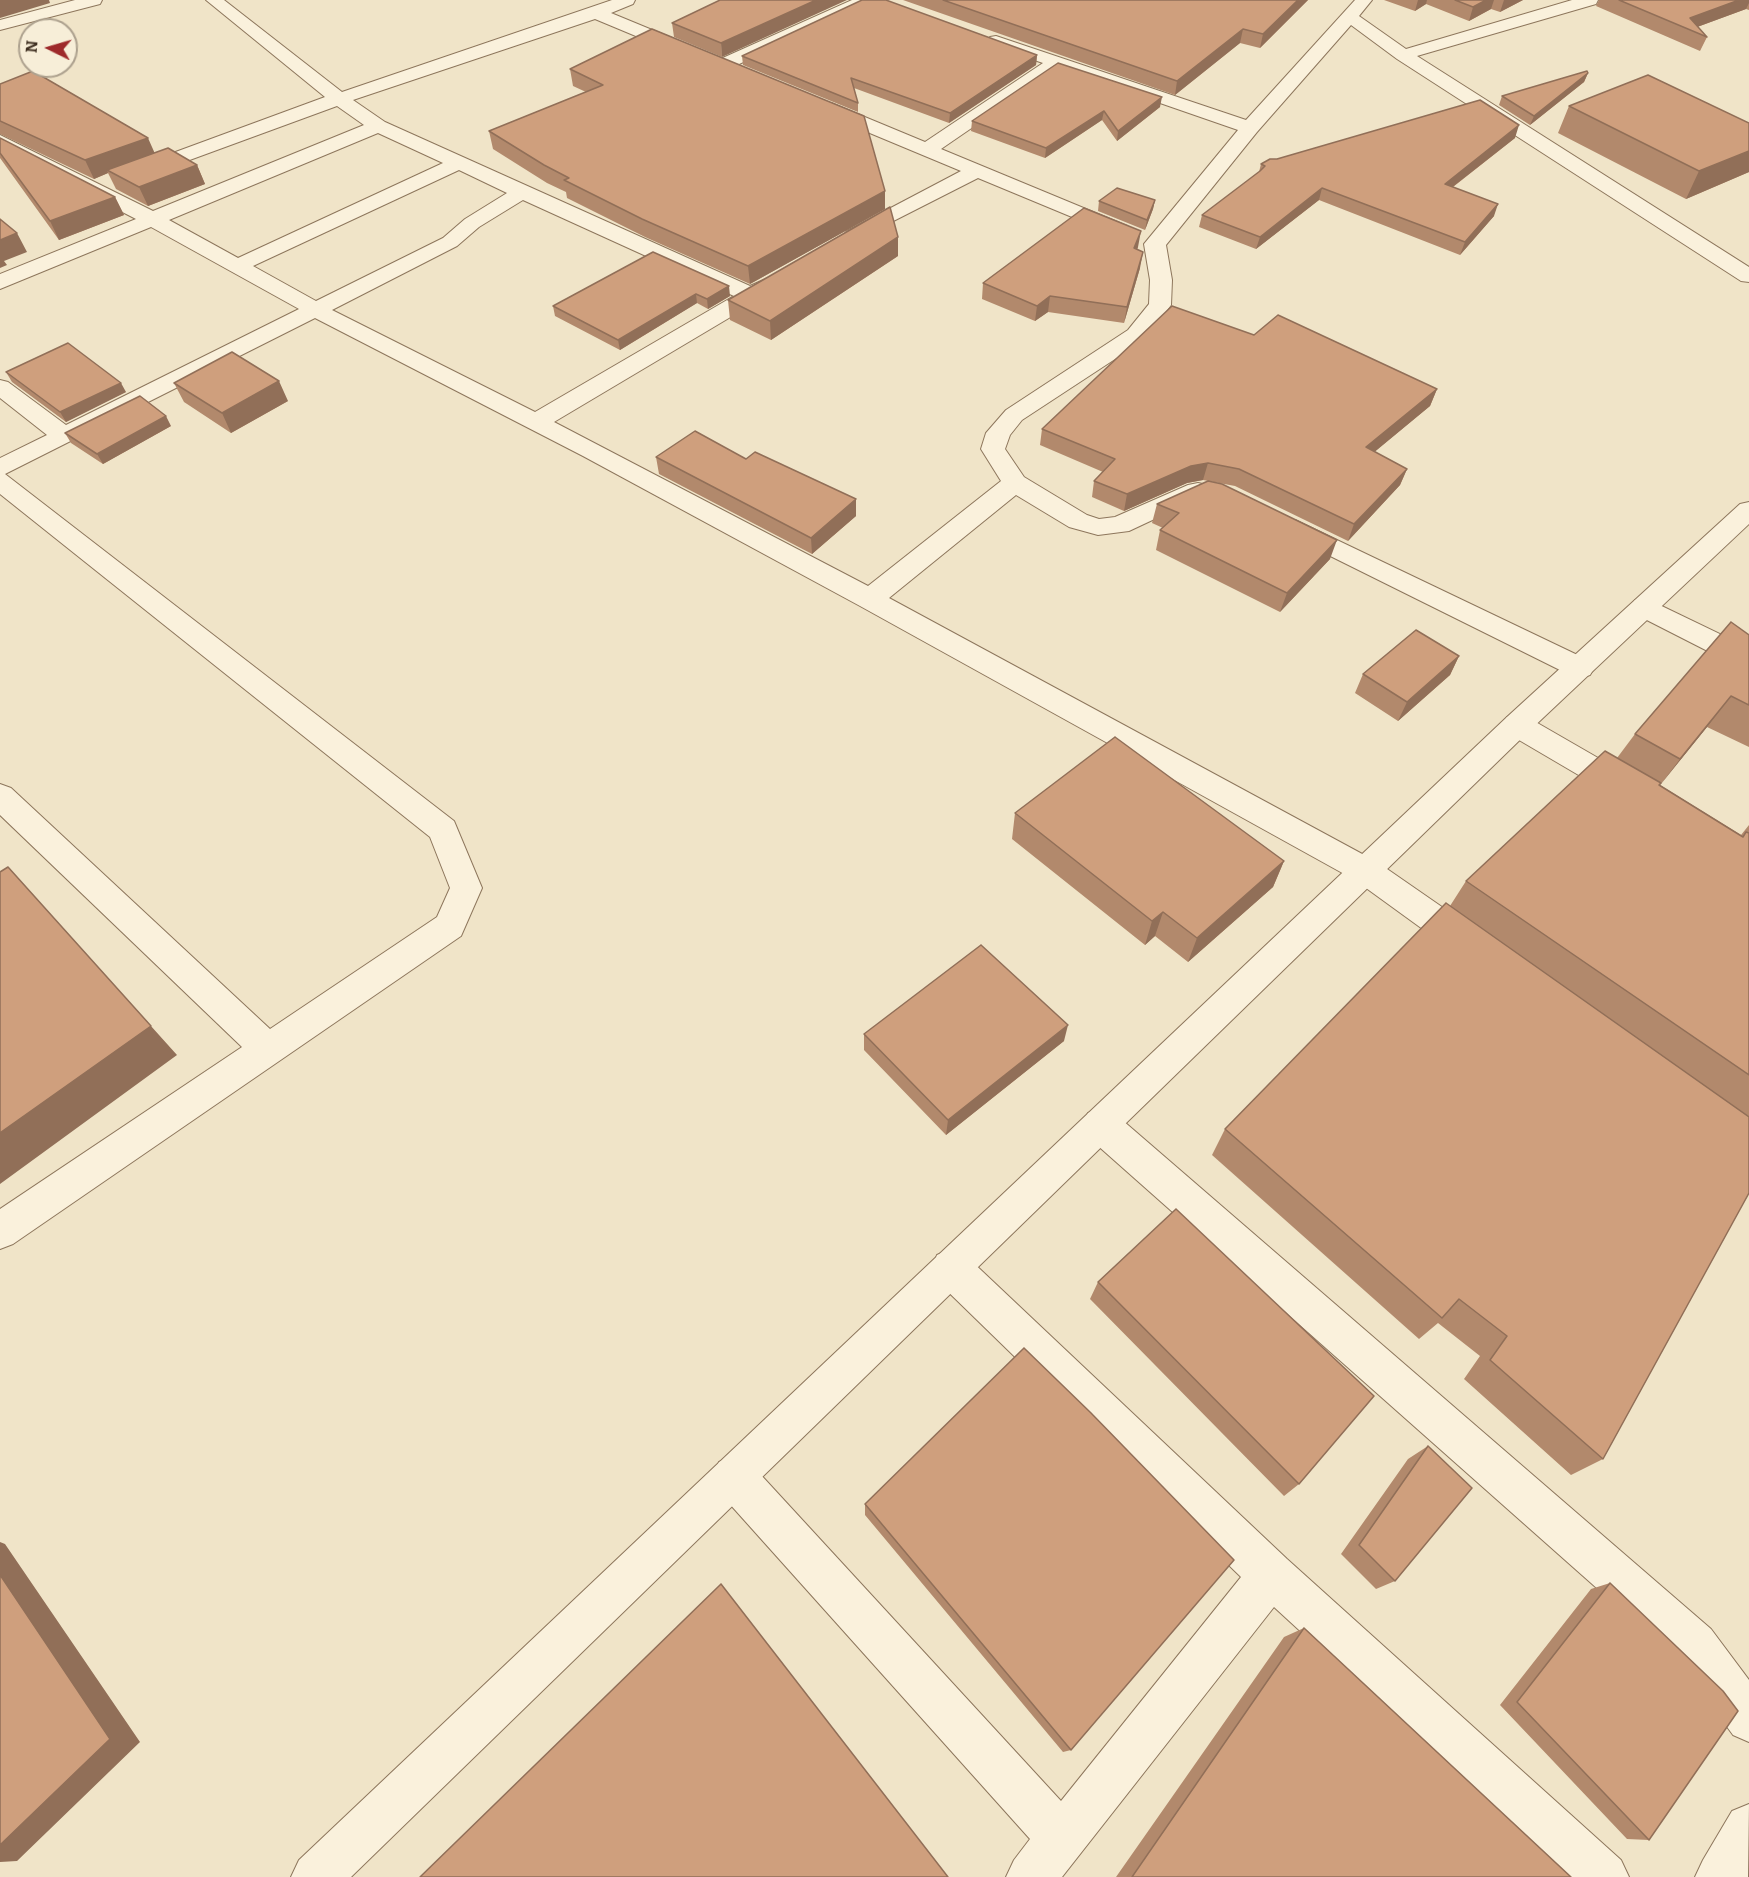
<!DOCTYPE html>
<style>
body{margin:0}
#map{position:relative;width:1749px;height:1877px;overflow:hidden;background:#f0e4c8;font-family:Bitter,serif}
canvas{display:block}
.north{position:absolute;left:18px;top:18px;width:60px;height:60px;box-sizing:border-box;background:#f7eed8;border:2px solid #ada18e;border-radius:50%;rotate:275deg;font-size:16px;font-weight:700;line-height:24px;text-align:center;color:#3d2e20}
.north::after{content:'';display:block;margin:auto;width:21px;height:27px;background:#9e2a2b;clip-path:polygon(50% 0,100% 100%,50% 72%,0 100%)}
</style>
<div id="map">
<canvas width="1749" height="1877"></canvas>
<div class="north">N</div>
</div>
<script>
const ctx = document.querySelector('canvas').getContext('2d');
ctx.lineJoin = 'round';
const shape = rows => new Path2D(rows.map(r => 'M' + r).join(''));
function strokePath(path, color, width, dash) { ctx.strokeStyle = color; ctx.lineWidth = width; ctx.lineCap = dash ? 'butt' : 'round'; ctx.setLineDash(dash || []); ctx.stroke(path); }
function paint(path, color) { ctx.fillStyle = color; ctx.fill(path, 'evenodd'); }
const minor = shape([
 [75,0,102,0,100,4,0,30,0,20,75,0],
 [206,0,224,0,342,92,612,0,635,0,633,4,611,13,691,46,694,50,691,54,679,54,595,19,353,100,385,122,750,286,768,278,776,280,779,285,776,290,554,422,868,586,1001,481,981,449,986,433,1006,410,1128,330,1149,304,1150,280,1144,244,1238,130,1059,68,941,149,1127,226,1130,230,1127,234,1120,236,1113,234,978,178,854,241,847,239,844,235,847,231,961,171,817,111,815,107,817,103,831,103,925,142,1043,63,990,45,987,41,990,37,996,36,1246,120,1355,0,1372,0,1359,16,1406,49,1572,0,1598,0,1596,4,1417,56,1749,267,1749,282,1741,281,1397,59,1351,25,1257,132,1166,245,1172,280,1171,305,1144,340,1022,420,1010,435,1005,449,1024,477,1087,515,1099,519,1115,517,1188,485,1198,483,1207,485,1211,491,1207,497,1195,500,1129,531,1098,535,1069,527,1016,495,889,598,1377,862,1481,934,1486,944,1481,954,1469,958,1457,954,1355,880,860,606,583,456,315,318,5,474,454,821,482,888,461,936,13,1244,0,1249,0,1209,242,1047,0,815,0,784,11,788,270,1029,437,917,450,888,430,837,0,494,0,458,47,435,0,398,0,380,8,382,66,425,299,309,151,227,0,289,0,274,136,219,0,149,0,135,153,211,364,125,337,106,146,176,132,176,129,172,132,168,325,97,206,0],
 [378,133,443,163,238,258,169,220,378,133],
 [459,170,507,193,465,219,443,238,316,301,253,266,459,170],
 [523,200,734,296,535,412,332,310,457,246,479,227,523,200],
 [852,0,874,0,872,4,728,69,716,69,713,65,716,61,852,0],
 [1295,520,1590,661,1594,668,1590,675,1580,678,1570,675,1286,534,1282,528,1286,522,1295,520],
 [1645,598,1749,648,1749,670,1739,667,1635,614,1631,607,1635,600,1645,598],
 [1517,714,1527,717,1638,781,1642,789,1638,797,1627,801,1616,797,1507,733,1502,725,1507,717,1517,714],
 [1101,1109,1114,1113,1711,1629,1749,1680,1749,1742,1733,1735,1679,1661,1088,1137,1083,1125,1088,1113,1101,1109],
 [951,1249,965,1255,1287,1559,1621,1860,1629,1877,1568,1877,1274,1607,1062,1877,1006,1877,1014,1860,1030,1839,719,1492,713,1477,719,1462,734,1456,749,1462,1061,1801,1241,1577,937,1281,932,1268,937,1255,951,1249],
 [1749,1804,1748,1877,1695,1877,1703,1860,1732,1811,1749,1804]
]);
const tertiary = shape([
 [1749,502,1749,524,1527,733,351,1877,291,1877,299,1860,1507,717,1740,504,1749,502]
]);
const wall = shape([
 [720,0,722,57,674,37,672,23],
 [903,0,1308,0,1260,48,1240,43,1175,95],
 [1384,0,1523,0,1500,12,1491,9,1469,21,1426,4,1415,11],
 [1599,0,1749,0,1749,10,1746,9,1697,27,1707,37,1700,51,1596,6],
 [1037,55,1036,65,949,123,854,88,858,103,858,112,743,65,742,56],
 [570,69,885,191,885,209,750,284,645,237,567,198,566,192,547,183,493,149,489,131,586,92,573,86],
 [1588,73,1584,82,1530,125,1499,105,1502,96],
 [0,84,155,153,197,165,205,184,148,206,116,189,108,173,94,179,0,134],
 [1569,106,1749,123,1749,172,1686,199,1558,133],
 [1160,107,1117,141,1102,120,1045,158,971,131,972,121],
 [0,138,115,197,124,215,59,240,0,158],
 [1515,138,1453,187,1494,216,1460,255,1319,200,1256,249,1199,227,1202,215,1259,172,1261,164,1277,159],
 [1155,200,1153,209,1145,230,1098,211,1099,201],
 [1138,247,1137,249,1140,268,1124,323,1048,312,1035,321,982,299,983,283],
 [653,252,730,296,708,309,697,303,620,350,555,316,553,306],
 [898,256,771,340,730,320,728,300],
 [1254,335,1437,389,1430,406,1374,452,1407,469,1400,485,1348,541,1235,486,1203,480,1187,483,1124,511,1092,497,1094,481,1103,472,1040,445,1042,429],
 [6,372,126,392,66,422,12,382],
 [174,383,288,401,231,433,184,402],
 [171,426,103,464,71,443,65,433],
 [656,457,856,499,856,516,812,554,659,474],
 [1157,504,1330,559,1280,612,1156,550,1160,530,1163,528,1152,523],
 [1749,635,1749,747,1707,727,1660,785,1741,835,1749,825,1749,1193,1603,1459,1571,1475,1464,1379,1480,1356,1438,1323,1419,1339,1212,1155,1225,1129,1450,906,1466,881,1617,758,1635,734],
 [1459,656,1450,675,1398,721,1355,693,1363,674],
 [1015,813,1284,861,1273,887,1188,962,1155,936,1145,945,1012,839],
 [864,1034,1064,1041,946,1135,864,1050],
 [1098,1282,1299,1484,1284,1496,1090,1299],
 [1428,1446,1395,1581,1376,1589,1341,1554,1408,1459],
 [865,1504,1071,1750,1063,1752,865,1515],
 [1610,1583,1649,1840,1627,1839,1500,1705,1591,1589],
 [1304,1628,1571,1877,1116,1877,1284,1637]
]);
const shadedWall = shape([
 [0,0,49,0,50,3,0,18],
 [816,0,847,0,722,57,721,43],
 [1298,0,1308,0,1260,48,1263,34],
 [1418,0,1427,0,1426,4,1415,11],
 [1486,0,1494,0,1491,9,1469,21,1473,7],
 [1504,0,1523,0,1500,12],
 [1739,0,1749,0,1749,3,1746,9,1689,30,1690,18],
 [1243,29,1240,43,1175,95,1177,81],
 [1037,55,1036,65,949,123,950,113],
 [1588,73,1584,82,1530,125,1534,116],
 [1162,97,1160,107,1117,141,1118,131],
 [1104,111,1102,120,1045,158,1046,148],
 [1519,125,1515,138,1441,196,1445,184],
 [148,138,156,156,107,170,108,173,94,179,85,160],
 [1749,151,1749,172,1686,199,1699,171],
 [197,165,205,184,148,206,139,187],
 [1322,188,1319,200,1256,249,1260,237],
 [885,191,885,209,750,284,748,266],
 [115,197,124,215,59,240,50,221],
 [1155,200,1153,209,1145,230,1147,220],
 [1498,204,1494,216,1460,255,1465,242],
 [1141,231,1138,247,1132,263,1134,248],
 [17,233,27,252,4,261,7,265,0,268,0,240],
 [898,237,898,256,771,340,770,321],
 [1143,252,1140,268,1124,323,1127,307],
 [729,286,730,296,708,309,707,299],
 [696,294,697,303,620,350,618,340],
 [1050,296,1048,312,1035,321,1037,306],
 [279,381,288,401,231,433,222,413],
 [121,383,126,392,66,422,60,412],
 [1437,389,1430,406,1360,464,1366,447],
 [166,416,171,426,103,464,97,454],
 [1208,463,1203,480,1187,483,1124,511,1127,494,1191,466],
 [1407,469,1400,485,1348,541,1354,524],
 [856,499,856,516,812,554,811,538],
 [1337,540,1330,559,1280,612,1287,593],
 [1459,656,1450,675,1398,721,1407,702],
 [1731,696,1707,727,1657,789,1680,759],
 [1284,861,1273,887,1188,962,1197,938],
 [8,867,177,1055,0,1184,0,1133],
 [1163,912,1155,936,1145,945,1152,921],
 [1068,1025,1064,1041,946,1135,948,1120],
 [0,1542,5,1544,140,1742,17,1861,0,1862]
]);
const building = shape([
 [720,0,816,0,721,43,672,23,720,0],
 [862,0,886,0,1037,55,950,113,851,78,858,103,742,56,862,0],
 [943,0,1298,0,1263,34,1243,29,1177,81,943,0],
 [1455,0,1486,0,1473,7,1455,0],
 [1619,0,1739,0,1690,18,1707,37,1619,0],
 [652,29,864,116,885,191,748,266,642,219,564,180,569,178,544,165,489,131,603,85,570,69,652,29],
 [1058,63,1162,97,1118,131,1104,111,1046,148,972,121,1058,63],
 [33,71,148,138,85,160,0,121,0,84,33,71],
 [1587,71,1588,73,1534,116,1502,96,1587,71],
 [1648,75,1749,123,1749,151,1699,171,1569,106,1648,75],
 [1480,100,1519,125,1445,184,1498,204,1465,242,1322,188,1260,237,1202,215,1260,171,1265,166,1261,164,1270,159,1277,159,1480,100],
 [0,138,115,197,50,221,0,153,0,138],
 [168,148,197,165,139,187,107,170,168,148],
 [1117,188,1155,200,1147,220,1099,201,1117,188],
 [890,207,898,237,770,321,728,300,890,207],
 [1084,208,1141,231,1134,248,1143,252,1127,307,1050,296,1037,306,983,283,1084,208],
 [0,219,17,233,0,240,0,219],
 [653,252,729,286,707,299,696,294,618,340,553,306,653,252],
 [1172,306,1254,335,1278,315,1437,389,1366,447,1407,469,1354,524,1239,469,1208,463,1191,466,1127,494,1094,481,1115,459,1042,429,1172,306],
 [68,343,121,383,60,412,6,372,68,343],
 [232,352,279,381,222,413,174,383,232,352],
 [140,396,166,416,97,454,65,433,140,396],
 [695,431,746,459,755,452,856,499,811,538,656,457,695,431],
 [1208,481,1222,484,1337,540,1287,593,1160,530,1179,513,1157,504,1208,481],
 [1731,622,1749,635,1749,705,1731,696,1680,759,1635,734,1731,622],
 [1416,630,1459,656,1407,702,1363,674,1416,630],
 [1115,737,1284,861,1197,938,1163,912,1152,921,1015,813,1115,737],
 [1605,751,1661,783,1659,785,1743,837,1746,832,1749,833,1749,1075,1466,881,1605,751],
 [8,867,151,1026,0,1133,0,872,8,867],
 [1446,903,1749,1117,1749,1193,1603,1459,1490,1360,1507,1336,1459,1299,1442,1318,1225,1129,1446,903],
 [981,945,1068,1025,948,1120,864,1034,981,945],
 [1176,1209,1374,1396,1299,1484,1098,1282,1176,1209],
 [1024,1348,1091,1413,1234,1560,1071,1750,865,1504,1024,1348],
 [1428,1446,1472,1488,1395,1581,1359,1545,1428,1446],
 [0,1575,110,1739,0,1845,0,1575],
 [1610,1583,1723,1691,1738,1711,1649,1840,1517,1702,1610,1583],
 [721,1584,948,1877,420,1877,721,1584],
 [1304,1628,1571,1877,1132,1877,1304,1628]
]);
strokePath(minor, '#8d765c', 2);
strokePath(tertiary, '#8d765c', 2);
paint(minor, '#faf1dc');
paint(tertiary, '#faf1dc');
paint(wall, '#b2896c');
paint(shadedWall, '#916f58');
paint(building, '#cf9f7d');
strokePath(building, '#916f58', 1.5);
</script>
